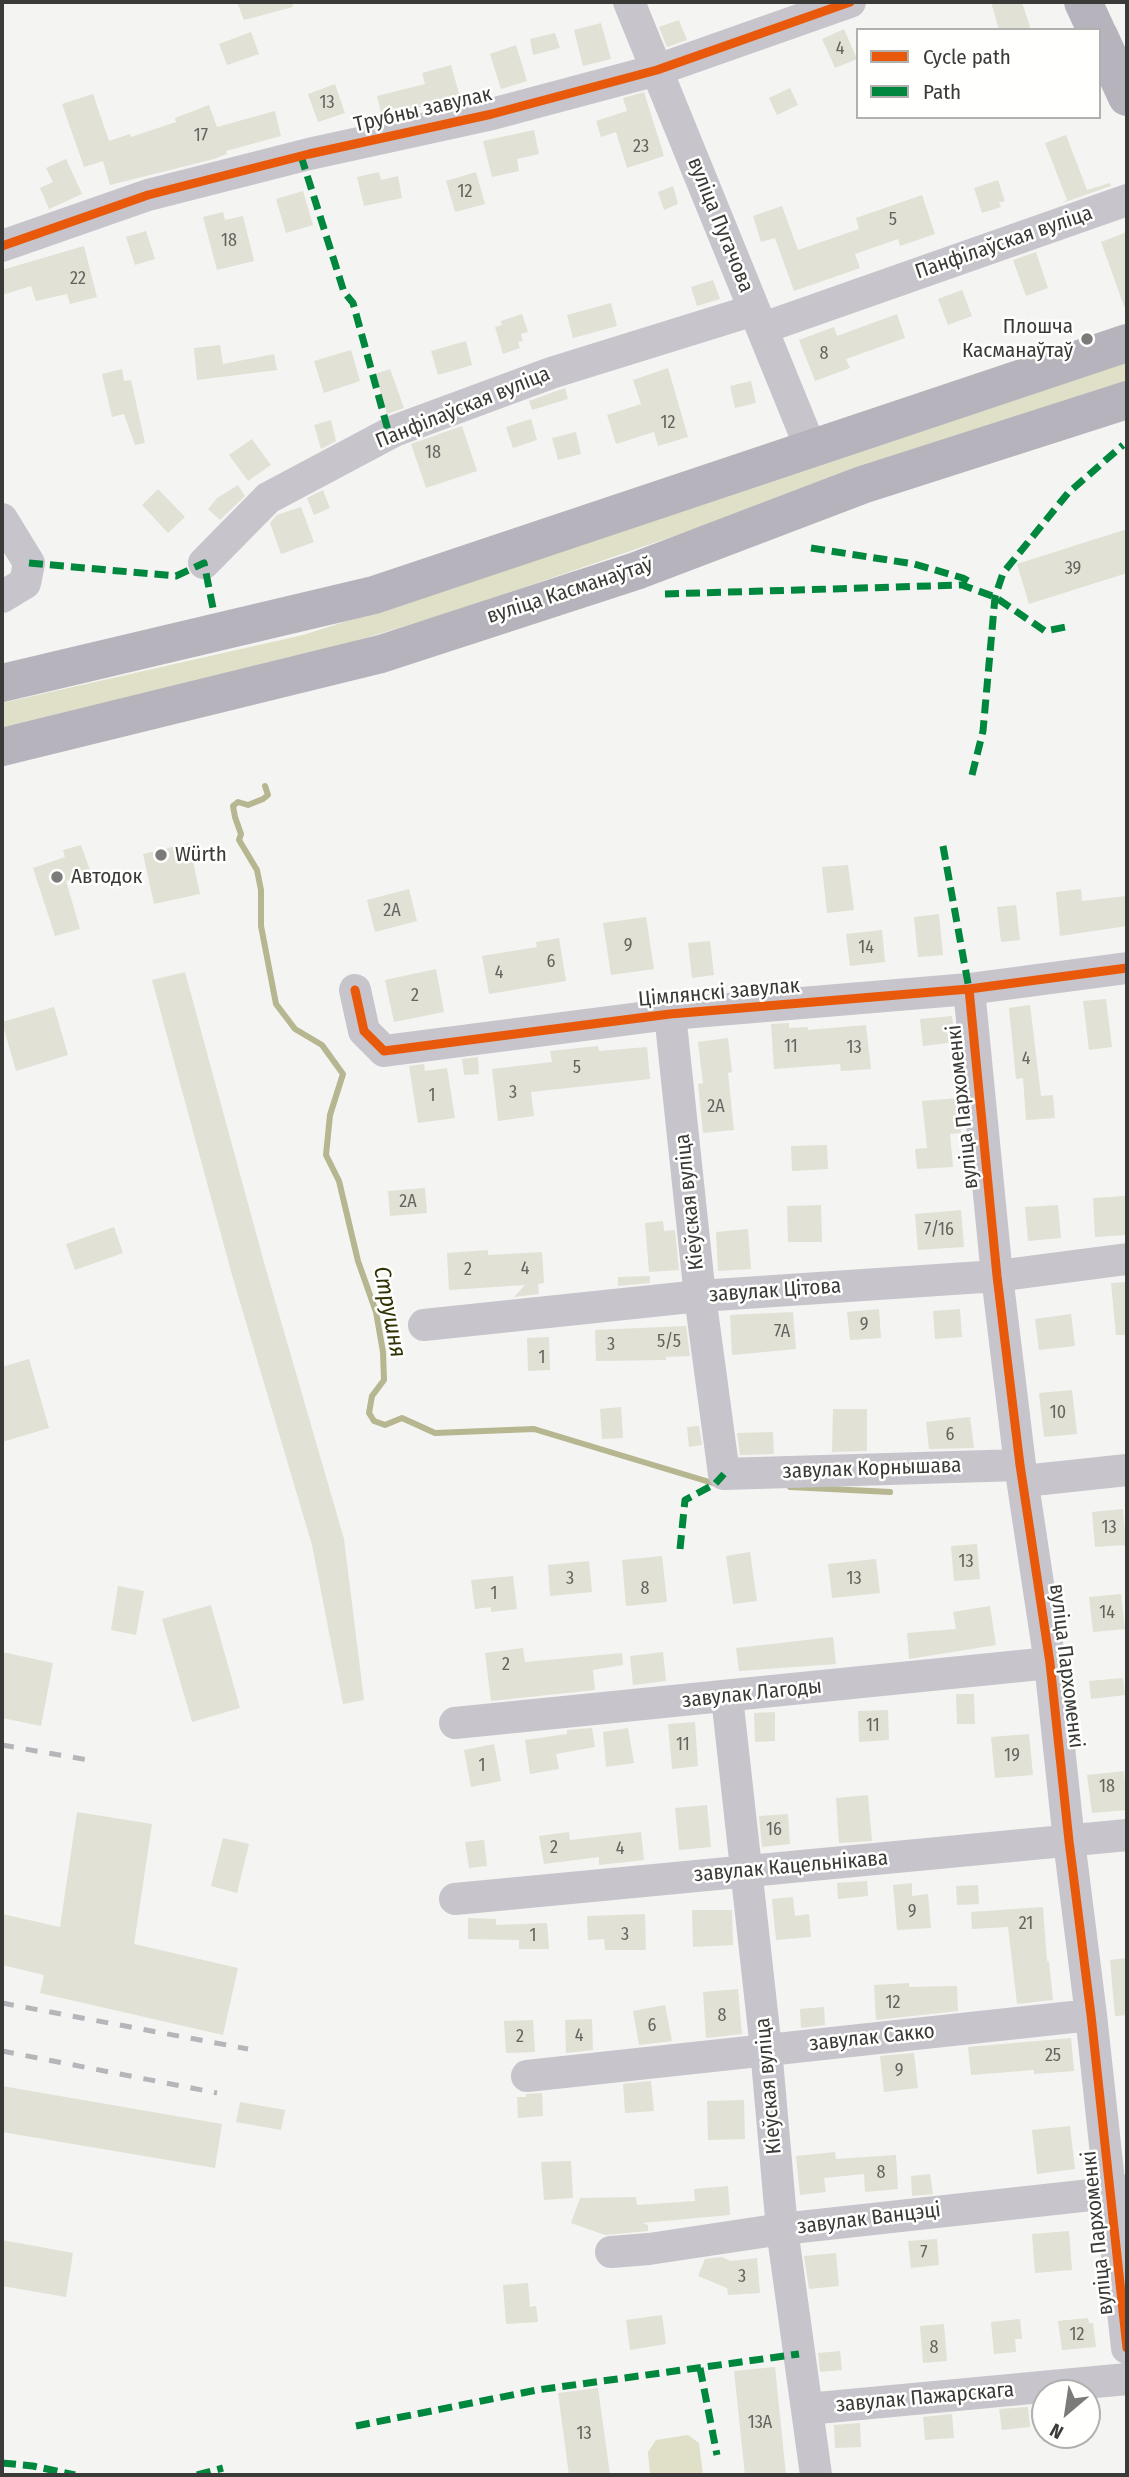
<!DOCTYPE html>
<meta charset="utf-8">
<style>
body{margin:0}
#map{position:relative;width:1129px;height:2477px;overflow:hidden;background:#f4f4f2;font-family:"Fira Sans Condensed",sans-serif}
canvas{display:block}
.frame{position:absolute;inset:0;border:4px solid #3a3b39;pointer-events:none}
.legend{position:absolute;left:856px;top:28px;width:245px;height:91px;box-sizing:border-box;background:#fffffe;border:2px solid #b0b1af;margin:0;padding:9px 12px;list-style:none;font-size:21px;color:#3a3b39}
.legend li{display:flex;align-items:center;gap:14px;height:35px}
.legend b{width:35px;border:2px solid #b0b1af}
.north{position:absolute;left:1031px;top:2379px;width:70px;height:70px;box-sizing:border-box;background:#fffffe;border:2px solid #b0b1af;border-radius:50%;rotate:209deg;font-size:19px;font-weight:700;line-height:28px;text-align:center;color:#3a3b39}
.north::after{content:'';display:block;margin:auto;width:24px;height:32px;background:#7b7c7a;clip-path:polygon(50% 0,100% 100%,50% 72%,0 100%)}
</style>
<div id="map">
<canvas width="1129" height="2477"></canvas>
<div class="frame"></div>
<ul class="legend">
<li><b style="height:9px;background:#e8590c"></b>Cycle path</li>
<li><b style="height:9px;background:#00873e"></b>Path</li>
</ul>
<div class="north">N</div>
</div>
<script>
const ctx = document.querySelector('canvas').getContext('2d');
ctx.lineJoin = 'round';
function paint(path, color) { ctx.fillStyle = color; ctx.fill(path, 'evenodd'); }
const shape = rows => new Path2D(rows.map(r => 'M' + r).join(''));
function strokePath(path, color, width, dash) { ctx.strokeStyle = color; ctx.lineWidth = width; ctx.lineCap = dash ? 'butt' : 'round'; ctx.setLineDash(dash || []); ctx.stroke(path); }
function label(font, color, halo, rows, align = 'center') {
  ctx.font = font + ' "Fira Sans Condensed",sans-serif'; ctx.lineWidth = 5; ctx.setLineDash([]); ctx.textBaseline = 'middle'; ctx.strokeStyle = halo; ctx.fillStyle = color; for (const [text, x, y, turn = 0] of rows) {
    ctx.save(); ctx.translate(x, y); ctx.rotate((+turn || 0) * Math.PI / 180); ctx.textAlign = isNaN(turn) ? turn : align; if (halo) ctx.strokeText(text, 0, 0); ctx.fillText(text, 0, 0); ctx.restore();
  }
}
const green = shape([
 [1127,357,1127,381,458,610,310,655,2,728,2,703,303,635,451,588],
 [688,2435,699,2443,703,2475,650,2475,648,2452,656,2440]
]);
const stream = shape([
 [265,786,268,795,263,799,248,805,238,802,233,806,235,817,241,834,239,840,257,870,261,890,261,926,276,1004,295,1029,322,1045,343,1074,330,1115,326,1155,339,1181,358,1261,376,1312,383,1352,384,1380,372,1396,369,1413,374,1421,385,1425,402,1418,435,1433,534,1429,716,1484],
 [790,1487,890,1492]
]);
const building = shape([
 [237,2,292,2,293,7,244,20],
 [991,2,1022,2,1031,30,999,30],
 [679,20,687,40,667,47,659,27],
 [601,23,611,59,583,66,574,30],
 [844,29,857,59,835,68,822,39],
 [251,32,259,54,227,65,219,44],
 [555,33,560,48,533,55,530,39],
 [516,45,527,81,501,89,490,54],
 [451,65,460,97,382,117,377,96,425,84,422,73],
 [335,84,345,113,318,122,308,94],
 [790,88,798,105,777,115,769,98],
 [644,92,664,156,627,168,616,132,601,137,596,121,627,111,623,98],
 [93,94,109,141,130,134,131,137,176,122,175,118,209,105,217,127,275,111,281,136,226,151,227,154,214,159,110,185,103,161,84,167,62,104],
 [534,130,539,154,517,159,519,171,492,177,483,141],
 [1066,135,1087,190,1110,183,1111,186,1062,203,1067,200,1045,143],
 [66,159,82,194,49,209,40,188,53,182,46,168],
 [379,172,381,180,398,176,402,198,364,206,357,177],
 [476,172,485,204,455,212,446,181],
 [998,180,1005,201,999,203,1001,207,982,213,974,188],
 [673,186,678,204,664,210,658,192],
 [303,191,313,225,286,233,276,199],
 [922,195,935,234,900,246,898,239,855,254,860,268,794,291,775,238,761,242,753,216,782,206,798,250,859,229,856,218],
 [223,212,225,220,243,216,254,261,217,270,203,217],
 [146,231,155,259,135,265,126,237],
 [1127,232,1127,309,1125,309,1101,242],
 [84,246,97,297,70,304,67,294,36,301,31,286,2,295,2,270],
 [1036,252,1048,288,1026,296,1013,260],
 [713,280,720,299,697,306,691,287],
 [962,290,972,316,948,325,938,299],
 [611,303,617,326,573,338,567,315],
 [522,314,528,332,521,334,523,341,518,342,520,348,503,354,495,327,502,325,501,321],
 [897,314,905,338,846,359,850,368,815,381,799,340,834,327,837,336],
 [466,341,472,365,438,375,431,351],
 [220,345,223,364,274,354,277,370,197,380,194,348],
 [351,350,360,381,324,393,314,361],
 [668,368,688,437,658,446,654,432,616,444,607,415,641,404,633,380],
 [122,369,124,381,131,380,145,443,135,445,124,414,112,417,102,374],
 [390,369,404,408,387,414,375,374],
 [751,381,756,403,735,408,730,386],
 [565,388,568,399,532,410,529,401],
 [531,419,537,440,513,448,506,427],
 [331,420,336,441,321,449,314,425],
 [462,426,477,471,426,488,411,444],
 [576,432,581,454,558,460,552,438],
 [252,439,271,465,248,481,229,455],
 [238,485,245,496,220,520,208,509,217,498],
 [158,489,185,517,168,533,142,505],
 [323,490,330,508,314,515,307,498],
 [301,507,314,542,281,554,270,523,277,515],
 [1127,529,1127,573,1029,604,1017,564],
 [189,843,200,894,154,904,143,854],
 [81,845,91,873,66,881,80,929,55,936,33,868,65,857,63,850],
 [848,865,854,910,827,913,822,867],
 [409,889,417,921,375,932,367,900],
 [1081,889,1082,901,1127,896,1127,926,1060,936,1056,892],
 [1016,905,1020,940,1001,942,997,907],
 [939,914,943,955,918,957,914,917],
 [646,917,654,969,611,975,603,923],
 [882,930,885,962,850,966,846,934],
 [559,938,566,981,489,994,482,956,537,947,536,942],
 [710,941,714,975,692,978,688,943],
 [436,969,444,1012,394,1022,385,980],
 [185,972,265,1266,344,1539,364,1700,343,1704,312,1545,232,1275,152,980],
 [1106,999,1112,1047,1089,1050,1083,1001],
 [1030,1005,1041,1096,1053,1095,1055,1118,1026,1120,1023,1078,1016,1079,1009,1008],
 [54,1007,68,1055,16,1071,2,1022],
 [952,1016,955,1042,923,1046,920,1019],
 [789,1023,789,1028,808,1027,808,1030,866,1025,871,1069,841,1071,840,1064,774,1069,771,1024],
 [728,1038,732,1072,728,1073,734,1130,703,1133,698,1084,703,1083,698,1042],
 [598,1046,599,1051,647,1047,650,1079,531,1092,534,1116,498,1121,492,1069,552,1062,550,1051],
 [478,1057,479,1074,464,1075,462,1059],
 [424,1064,425,1071,447,1068,455,1118,418,1123,409,1066],
 [958,1098,961,1133,950,1134,953,1167,917,1169,915,1149,927,1148,922,1101],
 [827,1145,828,1169,792,1171,791,1146],
 [425,1188,427,1213,390,1216,388,1191],
 [1125,1196,1127,1235,1095,1237,1093,1198],
 [821,1205,822,1242,788,1242,787,1206],
 [1058,1205,1061,1238,1028,1241,1025,1207],
 [961,1210,964,1247,918,1250,915,1214],
 [663,1221,664,1231,675,1230,679,1270,649,1272,645,1223],
 [114,1227,123,1253,75,1270,66,1244],
 [748,1229,751,1269,718,1271,716,1232],
 [488,1250,488,1255,542,1252,544,1283,538,1284,539,1294,514,1297,525,1285,449,1290,447,1253],
 [650,1276,650,1283,618,1286,618,1277],
 [1127,1282,1127,1335,1116,1335,1111,1283],
 [879,1309,881,1338,850,1340,847,1312],
 [960,1309,962,1337,935,1339,933,1311],
 [793,1312,796,1349,732,1355,730,1315],
 [1071,1314,1075,1346,1039,1350,1035,1319],
 [686,1326,690,1356,666,1357,666,1360,596,1361,595,1330],
 [549,1337,550,1370,528,1371,527,1338],
 [29,1359,49,1428,2,1442,2,1367],
 [1072,1390,1077,1434,1044,1437,1039,1393],
 [621,1407,623,1438,602,1439,600,1409],
 [833,1409,867,1409,867,1451,832,1452],
 [970,1417,974,1448,929,1449,926,1422],
 [699,1426,702,1445,689,1447,687,1427],
 [773,1432,774,1454,740,1455,737,1433],
 [1123,1509,1126,1545,1095,1547,1092,1512],
 [977,1544,980,1579,954,1581,951,1546],
 [750,1552,757,1601,733,1604,726,1556],
 [662,1556,667,1602,626,1606,622,1560],
 [876,1559,880,1593,832,1598,828,1564],
 [589,1561,592,1592,550,1596,548,1565],
 [513,1576,517,1609,491,1612,491,1607,475,1609,471,1580],
 [118,1586,144,1591,136,1635,111,1630],
 [1121,1594,1125,1629,1093,1632,1089,1597],
 [211,1605,240,1708,192,1722,162,1619],
 [990,1606,996,1645,909,1659,907,1633,956,1629,953,1612],
 [833,1637,836,1664,739,1671,736,1648],
 [523,1648,525,1662,622,1653,623,1665,593,1670,595,1690,491,1701,485,1653],
 [2,1652,53,1663,41,1726,2,1718],
 [663,1652,666,1681,633,1685,630,1656],
 [1123,1678,1125,1695,1091,1699,1089,1681],
 [956,1694,974,1694,975,1724,957,1724],
 [888,1710,889,1740,859,1742,858,1711],
 [775,1712,775,1741,755,1742,754,1713],
 [695,1722,698,1766,672,1769,668,1724],
 [592,1728,595,1747,556,1754,559,1769,530,1774,525,1740,567,1734,567,1730],
 [628,1728,634,1763,606,1767,603,1732],
 [1029,1734,1033,1775,995,1778,991,1737],
 [494,1744,501,1781,471,1787,464,1750],
 [1124,1771,1127,1810,1092,1813,1087,1775],
 [868,1795,872,1841,839,1843,836,1798],
 [707,1805,711,1847,679,1850,675,1808],
 [77,1812,152,1824,134,1944,238,1968,223,2035,40,1993,44,1975,2,1965,2,1914,60,1927],
 [788,1814,790,1844,762,1847,759,1816],
 [569,1832,570,1840,641,1832,644,1860,599,1865,599,1857,544,1864,539,1836],
 [223,1838,249,1844,237,1893,211,1886],
 [484,1840,487,1866,469,1868,465,1842],
 [867,1881,868,1896,838,1899,837,1883],
 [912,1883,912,1896,928,1894,931,1928,897,1930,893,1885],
 [978,1885,979,1904,957,1905,956,1886],
 [793,1897,795,1916,809,1914,811,1937,776,1940,772,1899],
 [1043,1907,1047,1961,1049,1961,1053,2000,1017,2004,1008,1927,972,1929,971,1912],
 [692,1910,732,1910,733,1945,693,1947],
 [645,1914,646,1950,605,1950,604,1939,588,1940,587,1916],
 [468,1918,496,1919,496,1925,547,1923,549,1949,519,1949,519,1940,468,1939],
 [1127,1958,1127,2015,1115,2016,1110,1960],
 [909,1983,909,1987,957,1986,958,2011,876,2020,874,1985],
 [738,1989,742,2034,706,2038,703,1992],
 [665,2005,672,2041,639,2045,633,2011],
 [824,2007,825,2025,801,2028,800,2009],
 [592,2019,593,2050,566,2053,565,2020],
 [533,2020,535,2052,506,2053,504,2021],
 [1071,2038,1074,2071,1034,2074,1034,2070,971,2075,968,2047],
 [914,2053,918,2088,884,2092,880,2056],
 [651,2081,654,2111,625,2113,623,2084],
 [2,2086,222,2124,215,2168,2,2132],
 [542,2093,543,2116,518,2118,517,2097,526,2097,526,2094],
 [744,2100,745,2139,708,2140,707,2101],
 [240,2102,285,2110,281,2130,236,2122],
 [1070,2126,1075,2169,1037,2174,1032,2130],
 [835,2152,836,2159,896,2155,898,2189,865,2192,864,2174,824,2178,826,2192,800,2195,796,2156],
 [571,2161,573,2198,544,2200,541,2162],
 [930,2174,933,2194,912,2196,911,2176],
 [728,2186,730,2215,642,2223,648,2225,648,2231,605,2235,571,2223,580,2198,636,2197,637,2205,695,2201,694,2189],
 [1069,2231,1072,2270,1035,2273,1032,2234],
 [937,2239,939,2265,911,2268,908,2241],
 [2,2240,73,2253,66,2297,2,2286],
 [836,2253,839,2286,809,2289,804,2256],
 [722,2257,731,2261,757,2258,760,2293,728,2295,727,2288,698,2276,705,2259],
 [528,2283,530,2307,536,2306,538,2322,506,2324,503,2285],
 [662,2315,666,2344,630,2350,626,2320],
 [1088,2318,1089,2323,1093,2323,1096,2347,1062,2350,1058,2321],
 [1020,2319,1022,2339,1015,2339,1016,2352,994,2354,991,2322],
 [944,2324,947,2361,923,2363,920,2326],
 [840,2351,842,2370,820,2372,818,2353],
 [775,2367,786,2475,745,2475,734,2371],
 [598,2388,610,2475,569,2475,558,2393],
 [1028,2407,1030,2427,1002,2430,999,2409],
 [952,2414,954,2438,925,2440,923,2417],
 [860,2423,861,2447,835,2448,834,2425]
]);
const minor = shape([
 [629,2,811,449],
 [2,246,148,195,309,154,492,114,657,70,850,2],
 [763,328,1127,200],
 [2,519,29,563,25,583,2,597],
 [204,563,268,498,394,431,551,373,754,310],
 [969,989,997,1276,1020,1465,1050,1663,1069,1841,1091,2015,1127,2348],
 [355,990,364,1031,384,1051,670,1014,969,989,1127,968],
 [670,1014,700,1296,724,1474,1020,1465],
 [424,1325,700,1296,997,1276,1127,1259],
 [1024,1481,1127,1470],
 [727,1697,766,2049,782,2229,816,2475],
 [455,1723,1050,1663],
 [455,1899,1127,1835],
 [527,2076,1091,2015],
 [611,2252,649,2249,782,2229,1127,2191],
 [807,2409,1127,2379]
]);
const major = shape([
 [1083,2,1096,30],
 [1099,36,1127,97],
 [2,683,374,595,1127,343],
 [2,747,381,654,636,571,862,485,1127,400]
]);
const rail = shape([
 [2,1745,94,1761],
 [2,2003,248,2049],
 [2,2051,217,2093]
]);
const quiet = shape([
 [301,156,344,292,353,303,389,434],
 [811,548,914,564,963,578,974,584],
 [29,563,176,576,204,563,213,608],
 [665,594,962,585,995,597,1045,631,1071,626],
 [972,775,983,731,995,597,1003,573,1068,493,1123,445],
 [943,846,969,989],
 [680,1549,685,1500,715,1484,724,1474],
 [700,2368,717,2455],
 [356,2426,537,2390,799,2354],
 [2,2463,33,2466,75,2475],
 [197,2475,223,2468]
]);
const cycleway = shape([
 [2,246,148,195,309,154,492,114,657,70,850,2],
 [969,989,997,1276,1020,1465,1050,1663,1069,1841,1091,2015,1127,2348],
 [355,990,364,1031,384,1051,670,1014,969,989,1127,968]
]);
const markers = [
 [1087,339,7,"#7b7c7a"],
 [161,855,7,"#7b7c7a"],
 [57,877,7,"#7b7c7a"]
];
const numberNames = [
 ["4",840,49],
 ["13",327,103],
 ["17",201,136],
 ["23",641,147],
 ["12",465,192],
 ["5",893,220],
 ["18",229,241],
 ["22",78,279],
 ["8",824,354],
 ["12",668,423],
 ["18",433,453],
 ["39",1073,569],
 ["2А",392,911],
 ["9",628,946],
 ["14",866,948],
 ["6",551,962],
 ["4",499,973],
 ["2",415,996],
 ["11",791,1047],
 ["13",854,1048],
 ["4",1026,1059],
 ["5",577,1068],
 ["3",513,1093],
 ["1",432,1096],
 ["2А",716,1107],
 ["2А",408,1202],
 ["7/16",939,1230],
 ["4",525,1269],
 ["2",468,1270],
 ["9",864,1325],
 ["7А",782,1332],
 ["5/5",669,1342],
 ["3",611,1345],
 ["1",542,1358],
 ["10",1058,1413],
 ["6",950,1435],
 ["13",1109,1528],
 ["13",966,1562],
 ["3",570,1579],
 ["13",854,1579],
 ["8",645,1589],
 ["1",494,1594],
 ["14",1107,1613],
 ["2",506,1665],
 ["11",873,1726],
 ["11",683,1745],
 ["19",1012,1756],
 ["1",482,1766],
 ["18",1107,1787],
 ["16",774,1830],
 ["2",554,1848],
 ["4",620,1849],
 ["9",912,1912],
 ["21",1026,1924],
 ["3",625,1935],
 ["1",533,1936],
 ["12",893,2003],
 ["8",722,2016],
 ["6",652,2026],
 ["4",579,2036],
 ["2",520,2037],
 ["25",1053,2056],
 ["9",899,2071],
 ["8",881,2173],
 ["7",924,2253],
 ["3",742,2277],
 ["12",1077,2335],
 ["8",934,2348],
 ["13А",760,2423],
 ["13",584,2434]
];
const streetNames = [
 ["Трубны завулак",423,110,-13],
 ["вуліца Пугачова",720,225,68],
 ["Панфілаўская вуліца",1004,243,-19],
 ["Панфілаўская вуліца",463,408,-22],
 ["вуліца Касманаўтаў",570,591,-18],
 ["Цімлянскі завулак",719,993,-5],
 ["вуліца Пархоменкі",963,1107,-96],
 ["Кіеўская вуліца",690,1202,-96],
 ["завулак Цітова",775,1291,-4],
 ["завулак Корнышава",872,1469,-2],
 ["вуліца Пархоменкі",1066,1666,83],
 ["завулак Лагоды",752,1694,-6],
 ["завулак Кацельнікава",791,1867,-5],
 ["завулак Сакко",872,2038,-6],
 ["Кіеўская вуліца",769,2086,-95],
 ["завулак Ванцэці",869,2219,-7],
 ["вуліца Пархоменкі",1098,2233,-96],
 ["завулак Пажарскага",925,2398,-5]
];
const poiNames = [
 ["Плошча",1073,327,"right"],
 ["Касманаўтаў",1073,351,"right"],
 ["Würth",175,855],
 ["Автодок",71,877]
];
const waterNames = [
 ["Струшня",389,1312,79]
];
paint(green, '#dfe0c7');
strokePath(stream, '#b6b690', 6);
paint(building, '#e1e1d5');
strokePath(minor, '#c7c4cb', 32);
strokePath(major, '#b7b3bc', 38);
strokePath(rail, '#b7b5b9', 5, [12, 12]);
strokePath(quiet, '#00873e', 7, [14, 7]);
strokePath(cycleway, '#e8590c', 9);
for (const [x, y, r, color] of markers) { const dot = new Path2D(); dot.arc(x, y, r, 0, 2 * Math.PI); ctx.fillStyle = color; ctx.fill(dot); strokePath(dot, '#fffffe', 2.5); }
label('18px', '#646460', null, numberNames);
label('21px', '#3a3b39', '#fffffe', streetNames);
label('21px', '#3a3b39', '#fffffe', poiNames, 'left');
label('italic 23px', '#303003', '#fffffe', waterNames);
</script>
